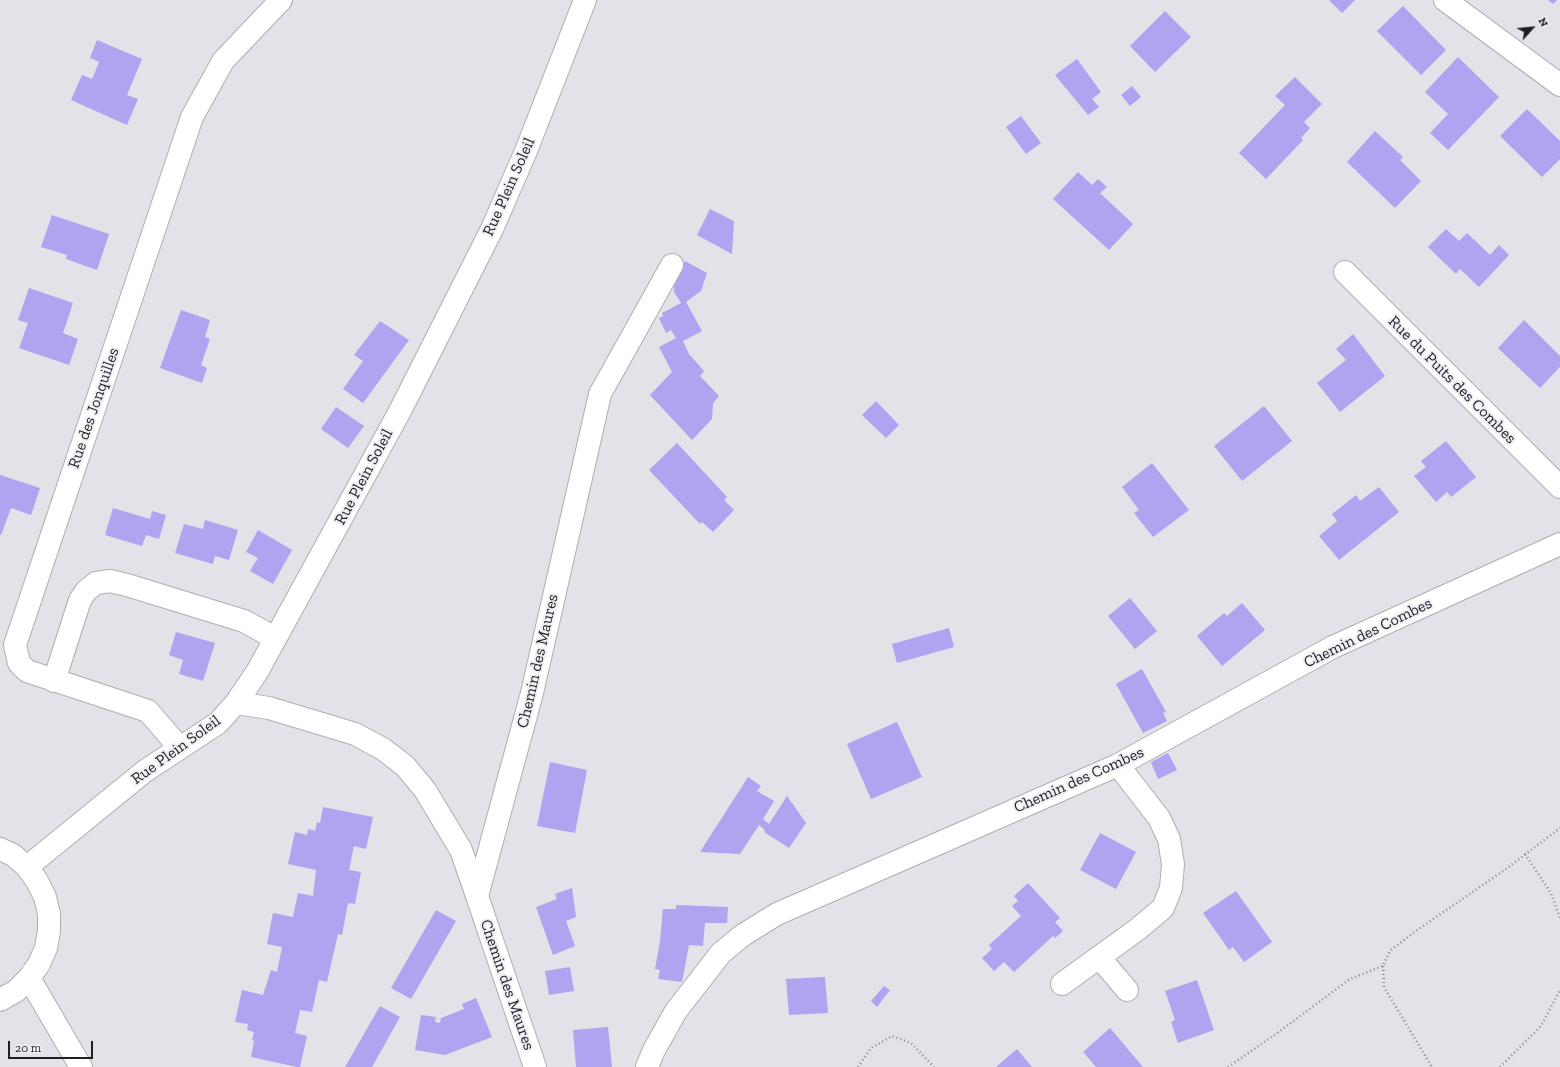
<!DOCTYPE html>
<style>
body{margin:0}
#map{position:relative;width:1560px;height:1067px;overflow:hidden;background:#e2e2e8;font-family:"Zilla Slab",serif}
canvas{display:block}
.north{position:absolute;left:1512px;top:8px;width:40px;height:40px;-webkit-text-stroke:3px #efeff5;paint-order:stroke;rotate:63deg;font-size:11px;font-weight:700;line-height:16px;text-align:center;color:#1f1e21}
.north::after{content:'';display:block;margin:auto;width:14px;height:18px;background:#1f1e21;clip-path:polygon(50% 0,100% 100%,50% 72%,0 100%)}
.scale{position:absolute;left:8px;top:1041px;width:85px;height:18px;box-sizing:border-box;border:2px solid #1f1e21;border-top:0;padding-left:5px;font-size:12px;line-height:14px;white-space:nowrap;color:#1f1e21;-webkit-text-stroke:3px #efeff5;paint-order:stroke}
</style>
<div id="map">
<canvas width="1560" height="1067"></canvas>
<div class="north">N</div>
<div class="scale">20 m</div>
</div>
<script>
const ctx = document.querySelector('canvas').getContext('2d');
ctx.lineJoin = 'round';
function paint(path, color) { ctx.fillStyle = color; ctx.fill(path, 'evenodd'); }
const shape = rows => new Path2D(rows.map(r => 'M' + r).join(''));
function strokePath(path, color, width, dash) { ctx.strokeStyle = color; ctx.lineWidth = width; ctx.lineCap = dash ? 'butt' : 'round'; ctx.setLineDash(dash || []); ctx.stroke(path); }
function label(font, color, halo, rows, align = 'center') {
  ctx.font = font + ' "Zilla Slab",serif'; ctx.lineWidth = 4; ctx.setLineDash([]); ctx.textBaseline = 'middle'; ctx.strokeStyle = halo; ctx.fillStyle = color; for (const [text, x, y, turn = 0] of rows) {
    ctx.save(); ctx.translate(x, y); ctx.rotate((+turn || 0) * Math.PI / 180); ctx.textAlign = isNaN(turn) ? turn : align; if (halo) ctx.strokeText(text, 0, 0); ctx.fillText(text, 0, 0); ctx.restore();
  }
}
const building = shape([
 [1329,0,1355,0,1342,13],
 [1548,0,1557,0,1553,4],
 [1403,6,1446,50,1421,75,1377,31],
 [1165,11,1191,37,1155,72,1130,46],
 [97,40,142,59,127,95,138,99,127,125,71,100,82,75,92,79,99,62,90,58],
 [1458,57,1499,97,1448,150,1430,133,1448,114,1425,92],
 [1077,59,1101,92,1092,99,1099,107,1088,115,1055,75],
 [1295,77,1322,104,1304,122,1310,128,1301,138,1303,140,1266,179,1239,153,1285,105,1275,96],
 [1132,86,1141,97,1130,106,1121,95],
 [1527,109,1560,141,1560,159,1542,177,1500,136],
 [1021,116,1041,143,1026,154,1006,127],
 [1375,131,1403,157,1400,160,1421,181,1395,208,1347,162],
 [1078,172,1092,185,1098,179,1107,187,1100,193,1133,224,1109,250,1053,199],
 [710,209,734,221,732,254,697,235],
 [52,215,109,234,97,270,66,259,67,255,41,247],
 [1446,229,1459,241,1467,233,1490,255,1499,245,1509,255,1479,287,1460,269,1456,274,1428,247],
 [685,261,707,273,701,291,686,302,702,331,683,341,689,354,704,371,700,376,719,396,713,403,712,419,692,440,650,395,672,372,659,347,676,338,671,330,666,333,659,318,663,316,662,313,681,303,674,292,674,285],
 [29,288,73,303,63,333,78,339,69,365,19,348,28,323,18,320],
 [181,310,210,320,205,337,210,339,201,365,207,368,202,383,160,368],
 [1524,320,1560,356,1560,367,1540,388,1498,348],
 [380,321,409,340,363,403,343,389,363,361,354,355],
 [1353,334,1385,376,1340,412,1317,383,1346,360,1336,349],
 [876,401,899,425,886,438,862,415],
 [1264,406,1292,441,1242,481,1214,446],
 [336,407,364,426,348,448,321,429],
 [1446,441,1476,477,1451,497,1447,492,1436,502,1414,476,1426,467,1421,461],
 [677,443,727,497,724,500,734,510,713,532,702,522,700,524,649,470],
 [1152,463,1189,510,1153,537,1134,513,1139,510,1122,487],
 [0,475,40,488,31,515,11,508,1,535,0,534],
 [1379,487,1399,512,1339,560,1319,536,1337,521,1332,514,1336,511,1356,495,1360,501],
 [113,508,150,519,152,511,166,515,159,539,146,535,142,546,105,535],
 [205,520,238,530,229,560,215,556,213,564,175,553,184,524,203,529],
 [258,530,292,550,273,584,250,571,258,558,246,552],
 [1130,598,1157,631,1135,649,1108,616],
 [1242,603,1265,630,1222,666,1197,636,1224,613,1227,616],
 [949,628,954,647,897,663,892,644],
 [176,632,215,643,203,681,179,674,183,660,169,655],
 [1142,669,1166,712,1163,713,1167,721,1143,733,1116,684],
 [897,722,922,777,871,799,847,744],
 [1168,753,1177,770,1158,779,1151,762],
 [550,762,587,770,575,833,537,826],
 [748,777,761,786,757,791,774,801,763,819,769,824,787,796,806,823,789,848,764,832,765,830,759,825,740,854,700,852],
 [323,807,373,817,366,849,354,846,349,870,361,872,355,904,348,903,342,935,338,934,327,982,319,980,312,1012,300,1010,295,1033,307,1036,300,1067,297,1067,251,1057,254,1041,252,1040,254,1032,247,1030,248,1024,235,1022,242,990,263,995,271,970,277,972,282,947,267,944,273,913,293,917,298,893,313,896,316,870,288,864,295,832,307,835,308,829,315,831,317,822,320,823],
 [1100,833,1136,852,1116,889,1080,870],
 [1028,883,1060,918,1055,922,1063,931,1055,938,1053,936,1014,972,1004,962,994,971,982,958,992,949,989,945,1021,916,1012,906,1018,901,1014,896],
 [572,888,576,917,566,921,575,946,553,955,536,907,557,899,555,894],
 [1236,891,1272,942,1244,962,1233,947,1229,950,1203,913],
 [676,905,728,907,727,923,705,923,703,946,689,945,682,982,658,979,660,970,655,969,660,941,663,909,676,909],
 [436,910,456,921,411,999,391,988],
 [570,967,574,991,549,995,545,971],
 [825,977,828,1013,789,1015,786,979],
 [1197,980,1214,1030,1178,1043,1171,1022,1175,1020,1165,991],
 [884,986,890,990,877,1007,871,1001],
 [476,998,492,1037,445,1055,415,1050,421,1015,436,1017,435,1022,440,1023,441,1018,464,1009,462,1004],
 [380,1006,400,1017,372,1067,345,1067],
 [608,1027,612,1067,576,1067,573,1030],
 [1110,1028,1143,1067,1096,1067,1083,1052],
 [1017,1049,1032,1067,996,1067]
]);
const path = shape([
 [1525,854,1551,893,1560,918],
 [1383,966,1384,987,1432,1067],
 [858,1067,871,1048,892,1036,911,1043,934,1067],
 [1228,1067,1276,1034,1350,979,1383,966,1390,951,1413,933,1506,869,1560,828],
 [1500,1067,1541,1026,1560,990]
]);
const minor = shape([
 [1445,0,1560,85],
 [1345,272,1560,487],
 [54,681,80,600,86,591,96,583,110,581,127,585,244,621,264,632,274,640],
 [236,703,269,708,355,734,383,749,405,766,425,790,461,850,477,896],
 [179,747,148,711,27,671,19,663,15,645,192,117,223,61,281,0],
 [27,867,145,771,218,723,236,703,257,672,400,411,492,229,526,151,585,0],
 [1099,957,1127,990],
 [1062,984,1138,929,1163,908,1171,888,1173,864,1169,839,1159,818,1118,765],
 [535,1067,477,896,532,693,600,394,672,265],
 [647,1067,654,1050,676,1011,721,953,743,935,777,914,1118,765,1333,647,1560,544]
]);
const secondary = shape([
 [0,849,13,855,27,867,37,881,45,897,49,914,49,931,46,948,39,964,29,978,16,991,0,1000],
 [29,978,81,1067]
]);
const streetNames = [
 ["Rue Plein Soleil",509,187,-66],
 ["Rue du Puits des Combes",1452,380,45],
 ["Rue des Jonquilles",94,408,-71],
 ["Rue Plein Soleil",364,477,-62],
 ["Chemin des Combes",1368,633,-26],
 ["Chemin des Maures",538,661,-77],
 ["Rue Plein Soleil",176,750,-36],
 ["Chemin des Combes",1079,780,-24],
 ["Chemin des Maures",507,985,71]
];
paint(building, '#aea4ef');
strokePath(minor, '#adadb3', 24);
strokePath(secondary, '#adadb3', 24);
strokePath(path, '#88878c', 2.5, [1, 3]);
strokePath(minor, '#fff', 22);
strokePath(secondary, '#fff', 22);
label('16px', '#1f1e21', '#efeff5', streetNames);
</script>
